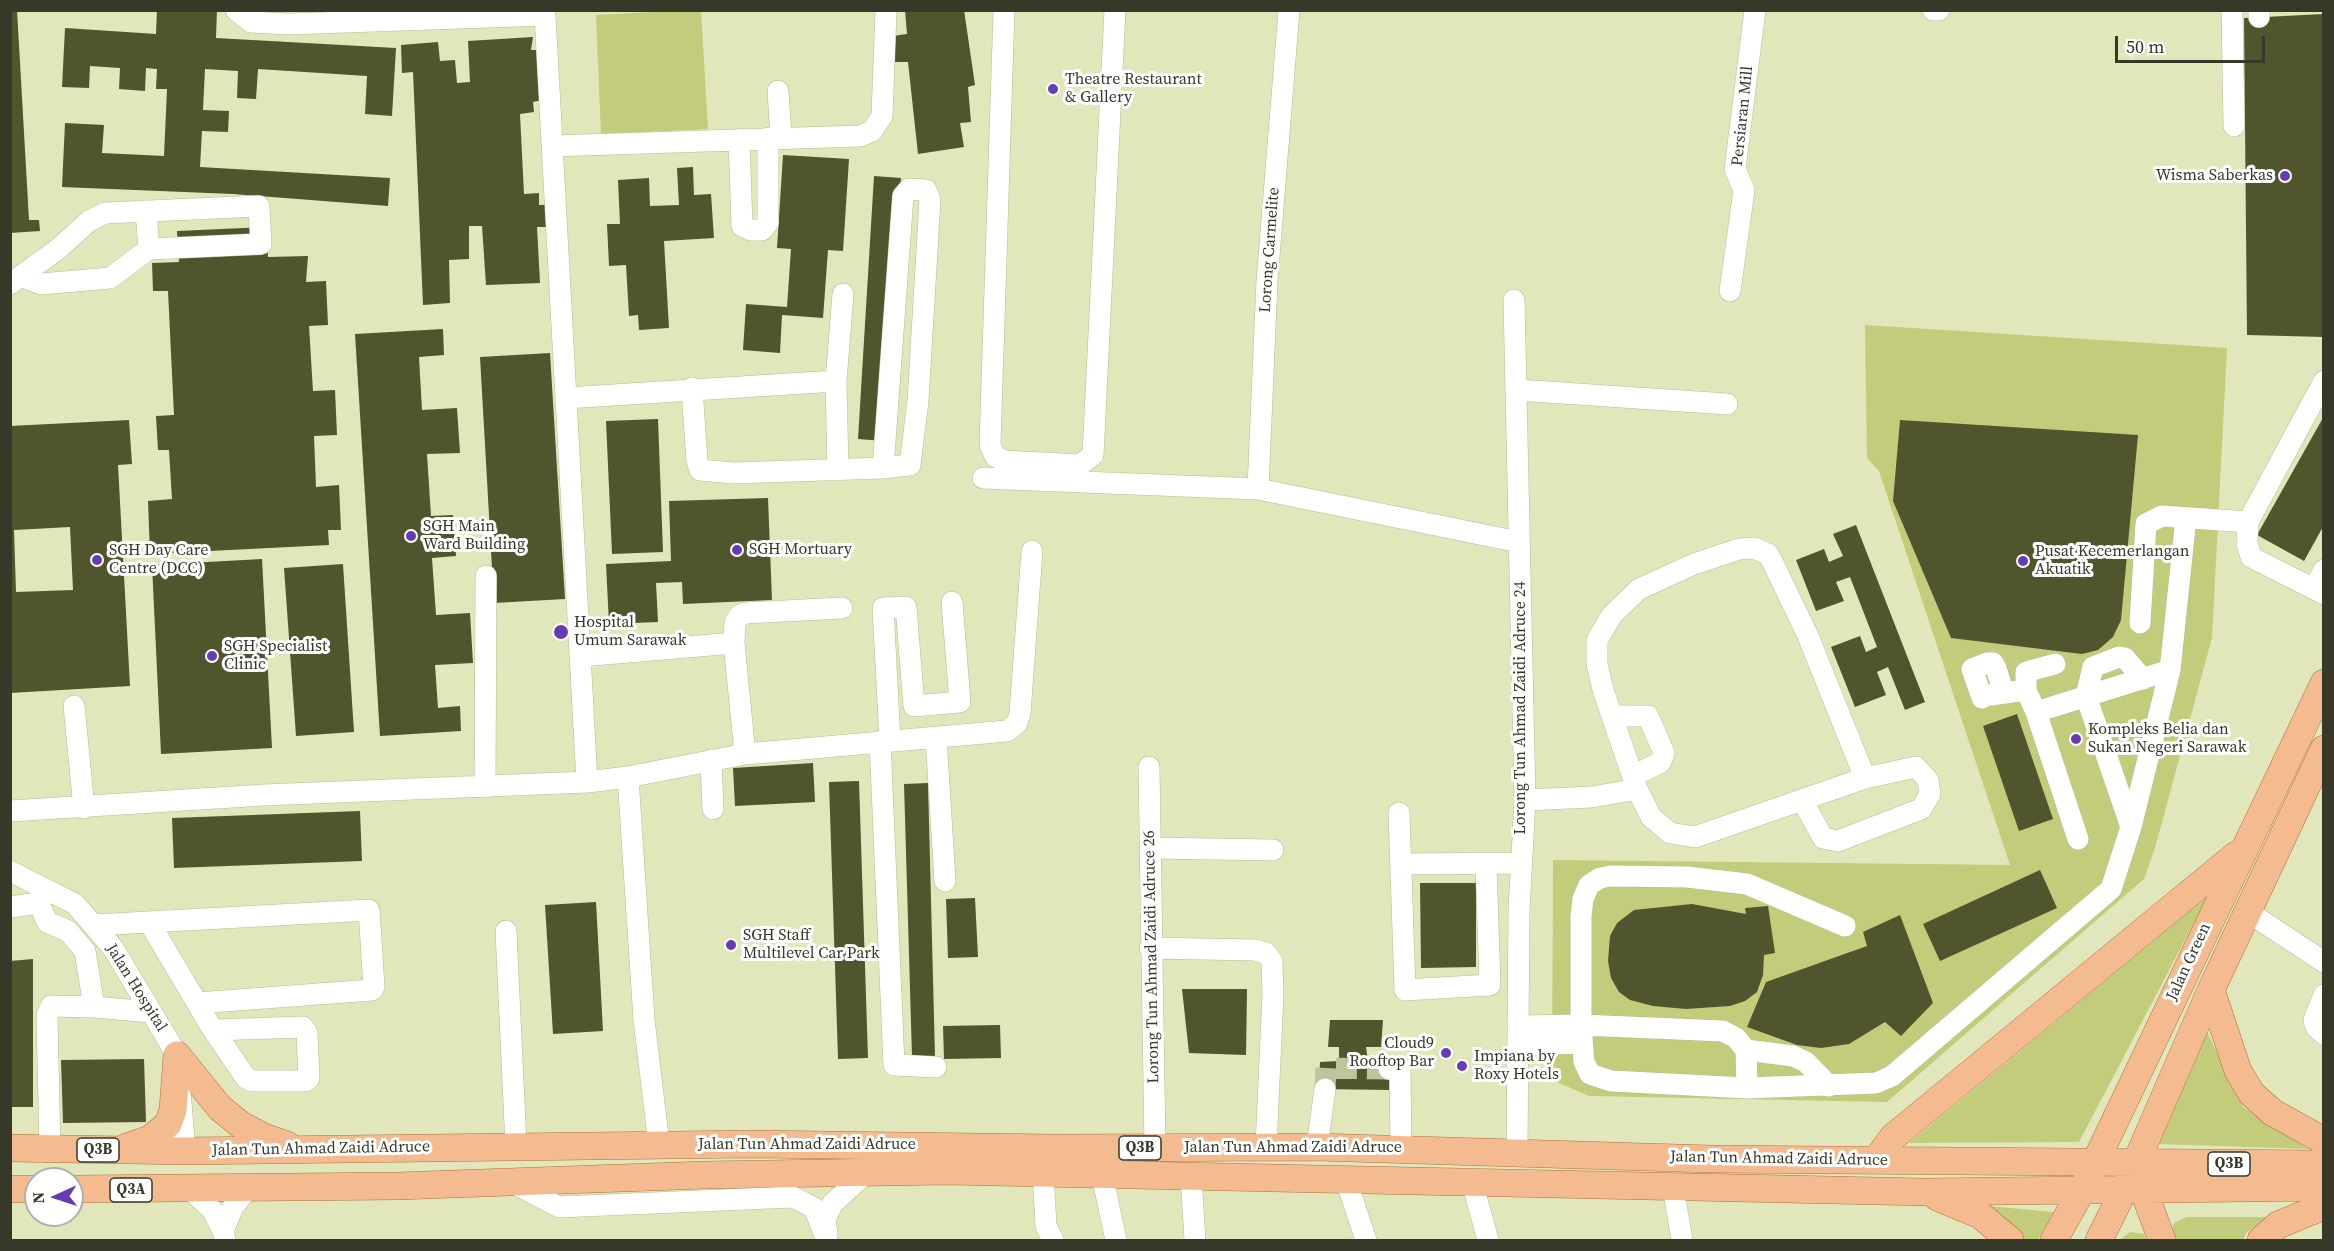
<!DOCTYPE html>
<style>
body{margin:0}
#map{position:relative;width:2334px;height:1251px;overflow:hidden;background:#e1e7ba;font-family:"Source Serif 4",serif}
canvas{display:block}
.frame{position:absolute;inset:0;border:12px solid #363927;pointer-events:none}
.north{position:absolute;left:24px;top:1167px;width:60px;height:60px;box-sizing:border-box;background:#fff;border:2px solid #afb0a9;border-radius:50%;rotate:267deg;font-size:16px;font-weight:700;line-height:24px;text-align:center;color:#363927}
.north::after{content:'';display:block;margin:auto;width:21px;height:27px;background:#653cb4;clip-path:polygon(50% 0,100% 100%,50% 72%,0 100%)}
.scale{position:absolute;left:2115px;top:36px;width:150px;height:27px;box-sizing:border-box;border:3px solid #363927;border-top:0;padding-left:8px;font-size:18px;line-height:21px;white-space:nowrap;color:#363927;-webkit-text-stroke:4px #fff;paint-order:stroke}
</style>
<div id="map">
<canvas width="2334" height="1251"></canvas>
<div class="frame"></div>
<div class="north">N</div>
<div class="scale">50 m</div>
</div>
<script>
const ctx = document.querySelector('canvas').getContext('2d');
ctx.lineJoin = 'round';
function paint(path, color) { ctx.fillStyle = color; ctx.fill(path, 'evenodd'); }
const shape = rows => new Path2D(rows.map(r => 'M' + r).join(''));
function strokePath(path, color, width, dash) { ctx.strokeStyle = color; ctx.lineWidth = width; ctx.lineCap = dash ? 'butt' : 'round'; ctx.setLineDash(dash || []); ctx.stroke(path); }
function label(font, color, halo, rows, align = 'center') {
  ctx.font = font + ' "Source Serif 4",serif'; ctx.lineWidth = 6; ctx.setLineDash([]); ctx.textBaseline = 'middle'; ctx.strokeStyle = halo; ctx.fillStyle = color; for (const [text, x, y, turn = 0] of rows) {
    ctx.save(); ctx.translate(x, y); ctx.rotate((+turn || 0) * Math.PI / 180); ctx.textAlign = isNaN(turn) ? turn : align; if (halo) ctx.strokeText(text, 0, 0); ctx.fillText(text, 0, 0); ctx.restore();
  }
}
const green = shape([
 [675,11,701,11,708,129,601,134,596,15],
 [1865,325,2227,348,2212,638,2155,848,2144,879,1887,1102,1589,1096,1552,1080,1553,860,2010,865,1879,471,1867,458],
 [2208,896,2079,1142,1909,1143],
 [2207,1032,2243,1107,2308,1149,2159,1144],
 [1988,1206,2054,1212,2038,1240,2020,1240,2014,1226],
 [2186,1217,2270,1217,2247,1232,2243,1240,2169,1240,2174,1223],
 [2130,1232,2144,1234,2146,1240,2120,1240]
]);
const building = shape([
 [10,10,17,10,29,220,39,220,40,231,10,233],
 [157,10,217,10,216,38,396,48,392,116,365,114,367,76,258,69,256,99,237,98,238,71,205,69,203,110,229,111,228,132,202,131,200,167,390,178,388,206,233,194,62,187,65,123,104,125,102,153,164,156,167,89,156,89,157,69,146,68,145,91,119,89,120,68,90,66,89,88,62,87,65,28,156,34],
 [312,10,341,10,341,15],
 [905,10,964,10,975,85,968,87,971,122,960,123,964,147,918,154,908,62,893,62,892,36,907,34],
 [2324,14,2324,337,2247,335,2244,18],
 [533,37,531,50,541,50,547,99,533,102,534,112,520,114,524,194,539,193,539,205,551,205,552,227,537,227,540,283,486,285,482,226,469,226,469,259,449,260,450,303,423,305,413,72,402,73,401,45,438,42,440,61,455,60,457,83,470,82,468,41],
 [783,155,849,159,843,251,828,250,823,318,782,315,780,353,743,350,746,304,787,307,791,249,777,248],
 [693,167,694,195,711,194,714,238,664,241,669,328,639,330,638,315,629,316,626,265,609,266,607,224,620,224,618,180,649,178,650,206,679,205,677,168],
 [874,176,901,178,884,441,858,439],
 [266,227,268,257,308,256,306,282,326,281,328,325,309,326,313,391,335,390,337,435,314,436,316,487,339,485,341,530,328,530,329,545,150,554,148,501,172,499,169,450,158,450,156,416,174,415,168,291,153,291,152,263,179,262,177,231],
 [443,329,444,355,419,357,422,410,457,408,460,453,427,454,431,516,453,515,456,556,432,558,436,615,470,613,473,663,435,665,438,708,460,706,461,731,380,736,355,334],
 [550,353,565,599,494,603,480,357],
 [2324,416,2324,525,2304,561,2257,535],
 [658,419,663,552,612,554,606,421],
 [129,420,132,464,118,465,130,686,10,693,10,426],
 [70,527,73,590,16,592,14,530],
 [1900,420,2138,435,2121,620,2113,637,2098,650,2082,654,1951,638,1893,501],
 [768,498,772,600,683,604,682,582,656,583,658,622,609,624,606,564,671,561,669,501],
 [1856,525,1925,702,1905,710,1888,667,1877,672,1886,695,1855,707,1831,647,1860,636,1866,652,1877,647,1850,577,1836,582,1844,601,1816,611,1796,560,1824,549,1829,562,1843,556,1833,534],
 [262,559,272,748,161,754,152,565],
 [343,564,354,732,296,736,284,568],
 [2017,714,2053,819,2019,831,1983,726],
 [813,763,815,802,735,806,733,768],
 [859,781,868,1058,838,1059,829,782],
 [928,783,935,1057,912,1057,904,784],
 [360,811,362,861,174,868,172,818],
 [2040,870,2057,908,1940,961,1923,924],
 [1420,883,1476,883,1476,967,1421,968],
 [975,898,978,957,948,958,946,899],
 [596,902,603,1031,553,1034,545,905],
 [1692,904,1746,914,1745,908,1768,906,1775,953,1764,955,1763,975,1757,992,1745,1001,1730,1006,1686,1009,1653,1006,1630,1000,1619,992,1611,978,1608,961,1610,936,1617,923,1634,910],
 [1900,915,1933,1003,1901,1036,1885,1022,1849,1044,1821,1048,1797,1045,1747,1027,1766,982,1867,946,1863,932],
 [33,959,33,1107,10,1107,10,961],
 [1182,989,1247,989,1246,1055,1189,1053],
 [1330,1020,1383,1020,1381,1047,1366,1047,1368,1061,1389,1060,1389,1090,1319,1089,1320,1062,1339,1061,1339,1047,1328,1047],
 [1000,1025,1001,1058,944,1059,943,1026],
 [144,1059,146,1122,63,1123,61,1060]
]);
const minorTunnel = shape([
 [1325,1089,1326,1068,1389,1069]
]);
const minor = shape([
 [236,10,251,22,289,24,545,15,587,782],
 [1004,10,990,445,995,456,1004,461,1080,465,1093,455,1115,10],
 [1933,10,1939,10],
 [2232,10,2234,126],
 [2259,10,2259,17],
 [778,91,781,137],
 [739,139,742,226,751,230,762,230,768,223,768,138],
 [552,146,860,136,872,131,882,116,886,10],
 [146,211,149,249],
 [10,284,58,249,89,221,105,213,259,206,261,244,149,249,110,278,41,284,23,277],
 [1730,291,1744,190,1735,169,1755,10],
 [1514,300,1525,800,1519,910,1517,1152],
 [2324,381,2248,522,2247,543,2251,557,2324,594],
 [692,388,697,461,700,470,733,473,883,468,910,465,918,401,930,200,926,190,909,189,903,196,883,468],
 [1517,390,1727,404],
 [566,398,836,381],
 [838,470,836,381,843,294],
 [983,478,1258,489,1519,542],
 [1258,489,1267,281,1289,10],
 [1754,548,1768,554,1772,561,1808,636,1865,778,1695,837,1670,833,1651,817,1637,789,1603,690,1597,664,1597,640,1612,615,1639,589,1694,564,1739,549,1754,548],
 [2314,589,2324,570],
 [2140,623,2146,524,2162,516,2248,522],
 [581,656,734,643],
 [2026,690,2026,672,2055,664],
 [1991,695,2026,690,2036,712],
 [1982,698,1972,669,1987,663,1993,663,1996,668,2003,691],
 [74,706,84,808],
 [1612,716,1648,716,1664,753,1661,762,1633,776],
 [936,737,945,881],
 [890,740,883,608,906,607,914,706,960,702,952,602],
 [880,741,894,1065,936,1067],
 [745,754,734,643,735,622,739,616,745,613,842,608],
 [711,760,713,809],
 [1149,767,1155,1148],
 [628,777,644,1020,659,1145],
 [485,787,486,576],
 [1525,800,1592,797,1637,789],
 [1802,800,1823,838,1838,841,1921,809,1930,794,1928,780,1916,767,1865,778],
 [10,811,264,795,587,782,628,777,745,754,1007,731,1017,723,1020,713,1032,551],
 [1399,813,1405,990,1490,985,1486,864],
 [2131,827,2086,696,2093,667,2119,657,2125,658,2143,679],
 [2078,839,2036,712,2170,670],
 [1150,848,1273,850],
 [1402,864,1521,863],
 [10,871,75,904,113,948,177,1055,185,1151],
 [39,903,47,922,68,931,85,951,94,1007,51,1006,47,1016,50,1149],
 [10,907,39,903,46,891],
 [2248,912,2324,962],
 [149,922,210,1025,246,1078,252,1081,306,1081,309,1078,307,1033,303,1027,214,1030],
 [94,925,369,910,374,987,372,990,197,1003],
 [1845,926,1747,884,1687,877,1611,876,1600,878,1589,885,1583,899,1581,916,1581,1025,1584,1062,1590,1074,1611,1081,1747,1088,1876,1083,1892,1076,2111,889,2131,827,2170,670,2186,518],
 [506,931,516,1146],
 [1150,948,1255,950,1266,953,1272,961,1273,994,1266,1147],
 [2324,995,2314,1020,2316,1027,2324,1034],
 [94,1007,151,1012],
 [1520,1026,1581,1025,1723,1031,1736,1038,1746,1050,1747,1088],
 [1520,1045,1581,1043],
 [1746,1050,1793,1056,1806,1062,1829,1086],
 [1389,1069,1400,1069,1401,1148],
 [1317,1147,1325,1089],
 [1043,1173,1046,1226,1053,1240],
 [1102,1175,1116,1240],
 [1191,1176,1195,1240],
 [1346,1180,1366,1240],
 [511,1182,559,1207,793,1197,814,1208,827,1240],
 [1472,1182,1488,1240],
 [1673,1187,1682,1240],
 [190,1189,213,1211,223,1231,225,1240],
 [223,1231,233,1207,247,1189],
 [827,1234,825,1220,832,1204,866,1173]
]);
const major = shape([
 [2211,990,2238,1071,2252,1094,2272,1112,2324,1141],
 [177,1055,220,1108,241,1125,264,1137,287,1145],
 [126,1147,150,1139,168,1124,173,1110,177,1055],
 [10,1148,185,1151,754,1144,1055,1148,1317,1147,1711,1159,2324,1164],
 [1876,1160,1893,1137,2236,855],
 [2138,1176,2162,1240],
 [10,1189,36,1189],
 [72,1189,397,1186,705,1175,948,1171,1925,1192,2324,1187],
 [1937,1197,1980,1215,2010,1240],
 [2054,1240,2082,1190,2324,683],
 [2099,1240,2124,1190,2211,990,2324,749],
 [2261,1240,2278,1225,2324,1206]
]);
const markers = [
 [1053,89,6,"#653cb4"],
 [2285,176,6,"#653cb4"],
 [411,536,6,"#653cb4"],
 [737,550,6,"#653cb4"],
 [97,560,6,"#653cb4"],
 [2023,561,6,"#653cb4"],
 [561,632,8,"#653cb4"],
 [212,656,6,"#653cb4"],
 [2076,739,6,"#653cb4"],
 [731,945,6,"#653cb4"],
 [1446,1053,6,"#653cb4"],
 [1462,1066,6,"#653cb4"]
];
const shields = [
 [1140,1148,42],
 [98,1150,42],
 [2229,1164,42],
 [131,1190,42]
];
const shieldNames = [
 ["Q3B",1140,1148],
 ["Q3B",98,1150],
 ["Q3B",2229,1164],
 ["Q3A",131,1190]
];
const poiNames = [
 ["Theatre Restaurant",1065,80],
 ["& Gallery",1065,98],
 ["Wisma Saberkas",2273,176,"right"],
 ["SGH Main",423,527],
 ["Ward Building",423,545],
 ["SGH Mortuary",749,550],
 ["SGH Day Care",109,551],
 ["Centre (DCC)",109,569],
 ["Pusat Kecemerlangan",2035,552],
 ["Akuatik",2035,570],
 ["Hospital",574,623],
 ["Umum Sarawak",574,641],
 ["SGH Specialist",224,647],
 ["Clinic",224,665],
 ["Kompleks Belia dan",2088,730],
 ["Sukan Negeri Sarawak",2088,748],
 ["SGH Staff",743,936],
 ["Multilevel Car Park",743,954],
 ["Cloud9",1434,1044,"right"],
 ["Rooftop Bar",1434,1062,"right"],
 ["Impiana by",1474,1057],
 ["Roxy Hotels",1474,1075]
];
const streetNames = [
 ["Persiaran Mill",1743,116,-84],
 ["Lorong Carmelite",1270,250,-86],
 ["Lorong Tun Ahmad Zaidi Adruce 24",1521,708,-90],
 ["Lorong Tun Ahmad Zaidi Adruce 26",1152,957,-91],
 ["Jalan Green",2189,962,-65],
 ["Jalan Hospital",136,988,58],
 ["Jalan Tun Ahmad Zaidi Adruce",807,1145],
 ["Jalan Tun Ahmad Zaidi Adruce",1293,1148],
 ["Jalan Tun Ahmad Zaidi Adruce",321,1149,-1],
 ["Jalan Tun Ahmad Zaidi Adruce",1779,1159,1]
];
paint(green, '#c2cc7a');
paint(building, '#50552d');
strokePath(minorTunnel, '#bfc49d', 21, [21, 10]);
strokePath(minor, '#b6bc90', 22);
strokePath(major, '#ac703c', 28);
strokePath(minor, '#fff', 21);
strokePath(major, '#f4bb91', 27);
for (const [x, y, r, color] of markers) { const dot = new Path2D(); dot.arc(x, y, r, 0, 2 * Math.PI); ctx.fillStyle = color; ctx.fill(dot); strokePath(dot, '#fff', 2); }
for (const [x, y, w] of shields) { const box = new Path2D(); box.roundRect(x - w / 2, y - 12, w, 24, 4.5); ctx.fillStyle = '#fff'; ctx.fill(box); strokePath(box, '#363927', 1.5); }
label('bold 15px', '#363927', null, shieldNames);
label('16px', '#363927', '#fff', poiNames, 'left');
label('16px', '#363927', '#fff', streetNames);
</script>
